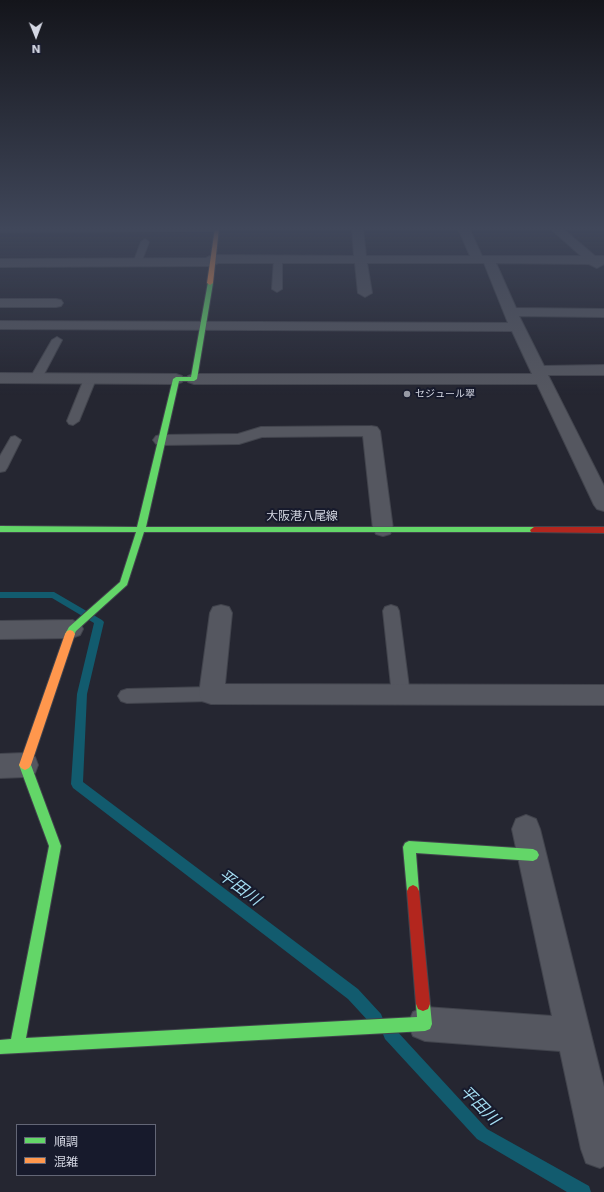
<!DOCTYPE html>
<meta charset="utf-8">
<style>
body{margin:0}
#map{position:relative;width:604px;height:1192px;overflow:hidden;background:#252631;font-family:"DejaVu Sans","Noto Sans JP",sans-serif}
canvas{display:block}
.legend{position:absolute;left:16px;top:1124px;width:140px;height:52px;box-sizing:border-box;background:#171a2c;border:1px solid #636676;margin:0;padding:5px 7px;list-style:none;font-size:12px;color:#d5d8e4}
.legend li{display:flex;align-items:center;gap:8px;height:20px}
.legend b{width:20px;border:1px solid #636676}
.north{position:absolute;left:16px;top:16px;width:40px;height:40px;-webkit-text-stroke:3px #171a2c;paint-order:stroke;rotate:179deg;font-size:11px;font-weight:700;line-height:16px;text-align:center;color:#d5d8e4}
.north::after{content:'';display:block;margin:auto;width:14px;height:18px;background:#d5d8e4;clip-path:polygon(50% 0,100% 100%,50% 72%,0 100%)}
</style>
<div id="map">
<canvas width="604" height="1192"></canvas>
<ul class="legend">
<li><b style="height:5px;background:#63d668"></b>順調</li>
<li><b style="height:5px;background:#ff974d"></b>混雑</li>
</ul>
<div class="north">N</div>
</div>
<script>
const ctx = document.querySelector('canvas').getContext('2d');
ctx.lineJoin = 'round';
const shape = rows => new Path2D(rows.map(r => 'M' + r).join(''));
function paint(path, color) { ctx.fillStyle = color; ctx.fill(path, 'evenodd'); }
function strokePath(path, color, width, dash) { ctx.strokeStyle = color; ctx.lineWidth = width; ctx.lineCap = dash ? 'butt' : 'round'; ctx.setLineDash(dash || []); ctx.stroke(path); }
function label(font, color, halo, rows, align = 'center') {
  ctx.font = font + ' "DejaVu Sans","Noto Sans JP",sans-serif'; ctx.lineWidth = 4; ctx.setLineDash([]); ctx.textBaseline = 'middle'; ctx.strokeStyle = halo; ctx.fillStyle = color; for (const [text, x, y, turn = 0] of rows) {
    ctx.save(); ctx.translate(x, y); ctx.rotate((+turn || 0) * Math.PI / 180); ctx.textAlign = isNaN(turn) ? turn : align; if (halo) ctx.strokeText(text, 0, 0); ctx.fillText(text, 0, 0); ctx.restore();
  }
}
const stream = shape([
 [0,592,54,592,102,620,104,622,87,694,83,782,358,989,381,1014,383,1019,381,1024,376,1026,371,1024,348,999,73,788,71,784,77,694,94,623,52,598,0,598,0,592],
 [390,1027,395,1029,487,1129,589,1186,591,1192,567,1192,477,1139,385,1039,383,1034,385,1029,390,1027]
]);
const lane = shape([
 [145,239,149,242,141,263,140,265,134,265,133,263,141,242,145,239],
 [278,256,282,259,282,289,277,292,272,289,274,259,278,256],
 [57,337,62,340,42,378,40,380,32,380,30,378,52,340,57,337],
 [90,376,96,379,79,421,73,425,69,424,67,421,84,379,90,376],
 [15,436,21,440,7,468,5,471,0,472,0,456,11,437,15,436],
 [391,605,397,607,399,611,410,695,407,700,401,702,395,700,392,695,383,611,385,607,391,605],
 [211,687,217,689,220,694,217,699,211,701,127,703,121,701,118,696,121,691,127,689,211,687]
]);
const street = shape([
 [0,228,223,228,217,231,0,232,0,228],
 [352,228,363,228,366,256,470,256,458,228,469,228,482,256,581,256,550,228,562,228,595,256,604,256,604,264,597,268,589,264,496,263,516,308,604,309,604,317,519,316,544,366,604,365,604,375,548,375,604,486,604,511,597,509,594,505,537,384,194,384,188,382,186,379,188,376,194,374,532,374,512,331,0,329,0,321,508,323,484,263,367,263,372,293,365,297,358,293,355,263,218,263,212,266,0,267,0,259,206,258,212,255,354,256,352,228],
 [0,299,56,299,61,300,63,303,61,306,56,307,0,307,0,299],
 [0,373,176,374,182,376,184,379,182,382,176,384,0,383,0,373],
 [371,426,377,427,380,431,393,529,390,534,383,536,376,534,373,529,363,436,262,437,239,444,162,445,156,444,153,440,156,436,162,435,238,434,261,427,371,426],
 [221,605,229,607,232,613,225,684,604,685,604,705,211,704,202,701,199,694,210,613,213,607,221,605],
 [72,620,80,623,83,629,80,635,72,638,0,639,0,621,72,620],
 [25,753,35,757,38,765,35,773,25,777,0,778,0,754,25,753],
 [526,815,536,819,540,829,604,1087,604,1166,600,1168,586,1163,581,1149,560,1051,425,1041,413,1036,408,1024,413,1012,425,1007,552,1016,512,829,516,819,526,815]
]);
const fast = shape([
 [208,282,213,283,197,379,194,381,179,381,146,527,534,527,538,530,537,532,144,532,127,585,76,631,73,637,67,637,65,634,69,627,120,582,136,532,0,532,0,526,137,527,173,379,176,377,191,377,208,282],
 [25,760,29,762,31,765,61,846,26,1038,417,1017,416,1004,418,999,423,997,428,999,430,1004,432,1024,430,1029,425,1031,0,1054,0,1040,11,1039,49,846,19,765,21,762,25,760],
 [409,841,533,849,537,851,539,855,537,859,533,861,416,853,419,891,417,895,413,897,409,895,407,891,403,847,405,843,409,841]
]);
const slow = shape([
 [215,228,219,228,213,283,210,285,207,283,215,228],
 [70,630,73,631,75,634,31,765,29,768,25,770,21,768,19,765,65,634,67,631,70,630]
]);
const jam = shape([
 [534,527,604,527,604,533,531,532,530,530,534,527],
 [413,885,417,887,419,891,430,1004,428,1009,423,1011,418,1009,416,1004,407,891,409,887,413,885]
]);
const markers = [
 [407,394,4,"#979aa5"]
];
const farPoinames = [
 ["セジュール翠",415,394]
];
const streetNames = [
 ["大阪港八尾線",302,517]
];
const nearWaternames = [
 ["平田川",239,888,37],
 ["平田川",479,1106,45]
];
paint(stream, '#125b6e');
strokePath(lane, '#42444d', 2);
strokePath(street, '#42444d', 2);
strokePath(fast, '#42444d', 2);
strokePath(slow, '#42444d', 2);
strokePath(jam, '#42444d', 2);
paint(lane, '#555760');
paint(street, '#555760');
paint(fast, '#63d668');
paint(slow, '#ff974d');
paint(jam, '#b3261e');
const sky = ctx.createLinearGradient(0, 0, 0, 395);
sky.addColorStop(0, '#14151b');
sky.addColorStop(0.58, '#40475a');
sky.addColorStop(1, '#40475a00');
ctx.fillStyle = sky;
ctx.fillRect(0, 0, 604, 395);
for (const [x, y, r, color] of markers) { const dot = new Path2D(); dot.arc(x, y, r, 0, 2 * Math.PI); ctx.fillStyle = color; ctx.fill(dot); strokePath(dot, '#171a2c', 1.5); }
label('10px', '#d5d8e4', '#171a2c', farPoinames, 'left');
label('12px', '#d5d8e4', '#171a2c', streetNames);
label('italic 16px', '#a4ddf1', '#171a2c', nearWaternames);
</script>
